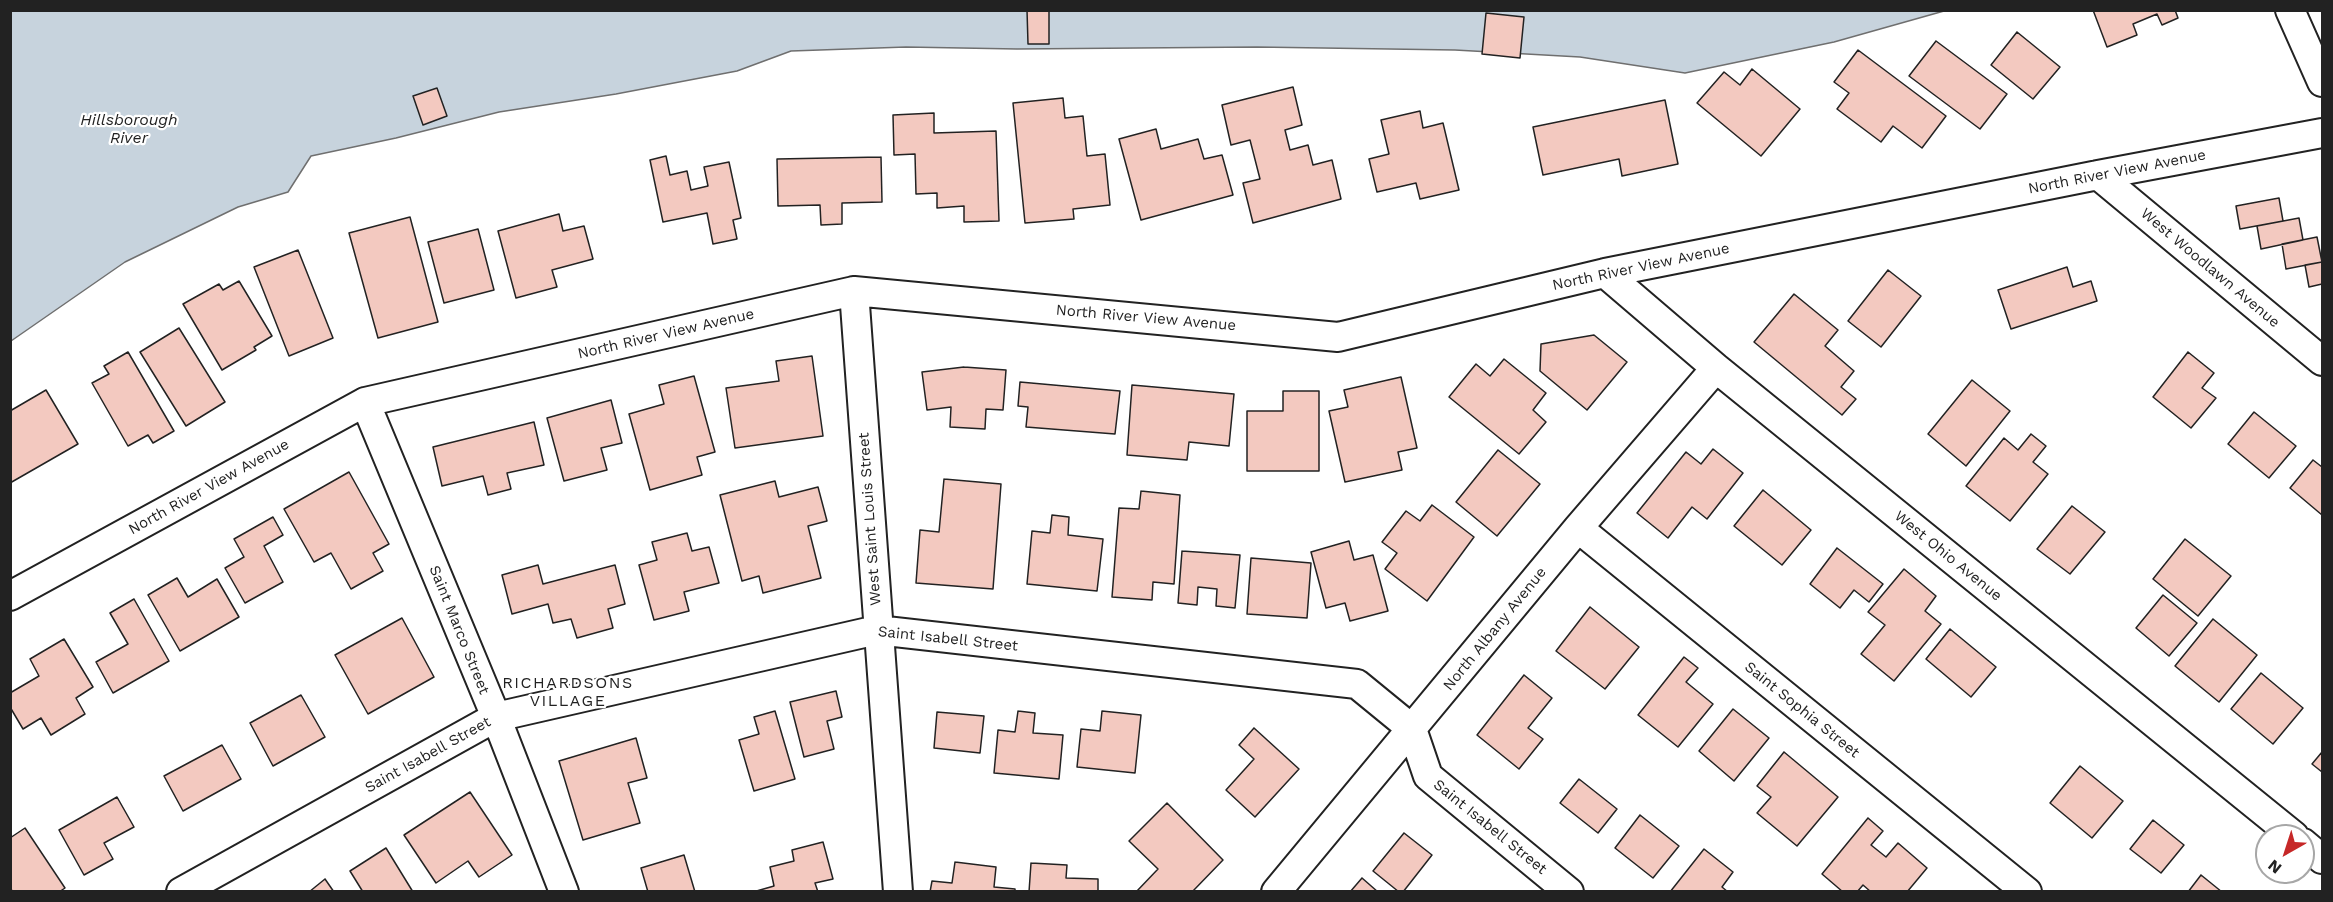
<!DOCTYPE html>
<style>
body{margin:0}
#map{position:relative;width:2333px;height:902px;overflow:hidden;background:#fff;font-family:"Work Sans",sans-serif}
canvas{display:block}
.frame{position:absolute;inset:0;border:12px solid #222;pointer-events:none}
.north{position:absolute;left:2255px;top:824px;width:60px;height:60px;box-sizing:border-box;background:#fff;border:2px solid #a7a7a7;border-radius:50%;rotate:219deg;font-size:16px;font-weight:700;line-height:24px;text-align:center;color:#222}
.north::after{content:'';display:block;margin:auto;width:21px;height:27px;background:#c62828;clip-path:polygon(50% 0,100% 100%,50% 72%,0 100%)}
</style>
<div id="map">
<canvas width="2333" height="902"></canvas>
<div class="frame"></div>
<div class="north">N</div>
</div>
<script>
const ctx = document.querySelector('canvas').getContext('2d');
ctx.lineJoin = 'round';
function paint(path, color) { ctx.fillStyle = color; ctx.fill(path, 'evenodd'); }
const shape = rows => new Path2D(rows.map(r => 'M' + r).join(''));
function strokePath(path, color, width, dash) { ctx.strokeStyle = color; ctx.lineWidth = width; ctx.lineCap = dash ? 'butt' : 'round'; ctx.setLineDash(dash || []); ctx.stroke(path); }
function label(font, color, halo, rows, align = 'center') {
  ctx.font = font + ' "Work Sans",sans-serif'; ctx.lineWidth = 4.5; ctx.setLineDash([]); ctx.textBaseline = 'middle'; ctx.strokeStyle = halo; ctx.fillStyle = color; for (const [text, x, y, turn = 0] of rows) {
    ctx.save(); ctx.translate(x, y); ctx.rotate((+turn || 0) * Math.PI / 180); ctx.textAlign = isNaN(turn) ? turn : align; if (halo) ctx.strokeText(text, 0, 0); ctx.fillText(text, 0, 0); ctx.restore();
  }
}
const water = shape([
 [11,11,1944,11,1834,42,1685,73,1580,57,1455,50,1257,47,1017,49,906,47,791,51,737,71,616,94,499,112,396,138,311,156,288,192,238,207,125,262,11,341,11,11]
]);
const building = shape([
 [1027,10,1049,10,1049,44,1028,44,1027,10],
 [2093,10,2175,10,2178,18,2162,25,2157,14,2133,24,2137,35,2107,47,2093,10],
 [1486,13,1524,17,1520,58,1482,54,1486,13],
 [2017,32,2060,67,2033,99,1991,65,2017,32],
 [1936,41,2007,94,1980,129,1909,76,1936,41],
 [1858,50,1946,116,1922,148,1893,126,1881,142,1837,109,1849,93,1834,82,1858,50],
 [1752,69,1800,109,1761,156,1697,103,1724,72,1740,85,1752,69],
 [1293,87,1302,125,1285,130,1290,150,1308,145,1313,165,1332,160,1341,199,1253,223,1243,183,1260,179,1250,140,1231,145,1222,105,1293,87],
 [437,88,447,116,423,125,413,96,437,88],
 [1063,98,1065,118,1083,116,1087,156,1105,154,1110,205,1073,209,1074,219,1025,223,1013,103,1063,98],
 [1665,100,1678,164,1622,176,1619,159,1543,175,1533,127,1665,100],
 [1420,111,1423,128,1443,123,1459,190,1420,199,1416,183,1377,192,1369,159,1389,154,1381,120,1420,111],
 [934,113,934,133,996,131,999,221,964,222,964,206,937,208,937,193,916,194,915,154,894,155,893,115,934,113],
 [1156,129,1161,149,1198,139,1204,159,1222,155,1233,195,1141,220,1119,139,1156,129],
 [666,156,670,175,687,171,691,190,708,186,704,167,729,162,741,218,733,220,737,239,713,244,707,213,663,222,650,160,666,156],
 [881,157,882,202,842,203,842,224,821,225,820,205,778,206,777,159,881,157],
 [2279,198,2283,221,2240,229,2236,206,2279,198],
 [559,214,563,231,584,226,593,259,552,270,557,287,516,298,498,231,559,214],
 [410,217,438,322,378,338,349,233,410,217],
 [2299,218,2303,240,2261,249,2257,226,2299,218],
 [478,229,494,290,444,303,428,242,478,229],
 [2317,237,2322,262,2286,269,2282,244,2317,237],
 [298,250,333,338,289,356,254,267,298,250],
 [2322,262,2322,284,2309,287,2305,265,2322,262],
 [2067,267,2073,287,2091,281,2097,301,2011,329,1998,290,2067,267],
 [1888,270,1921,296,1881,347,1848,321,1888,270],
 [239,281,272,336,254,347,256,350,222,370,183,304,219,284,223,290,239,281],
 [1794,294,1838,330,1825,346,1854,371,1841,387,1856,399,1842,415,1754,342,1794,294],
 [179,328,225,402,186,426,140,352,179,328],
 [1594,335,1627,362,1587,410,1540,371,1541,344,1594,335],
 [128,352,174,431,153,443,148,435,128,446,92,383,109,374,104,366,128,352],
 [2188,352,2214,373,2202,388,2216,398,2191,428,2153,397,2188,352],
 [812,356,823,436,735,448,726,388,779,381,776,361,812,356],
 [1504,359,1546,393,1533,410,1546,422,1519,454,1449,397,1476,364,1490,376,1504,359],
 [964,367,1006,370,1003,410,986,409,985,429,950,427,951,407,927,410,922,372,964,367],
 [694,376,715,452,697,457,702,475,650,490,629,414,664,404,659,385,694,376],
 [1401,377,1417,448,1398,452,1402,470,1345,482,1329,411,1348,407,1344,390,1401,377],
 [1972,380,2010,411,1966,466,1928,434,1972,380],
 [1020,382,1120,391,1115,434,1026,427,1028,407,1018,406,1020,382],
 [1132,385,1234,394,1229,446,1189,442,1187,460,1127,455,1132,385],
 [46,390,78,444,10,483,10,411,46,390],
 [1283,391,1319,391,1319,471,1247,471,1247,411,1283,411,1283,391],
 [611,400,622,443,601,448,607,470,564,481,547,418,611,400],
 [2254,412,2296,446,2269,478,2228,444,2254,412],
 [534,422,544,465,507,473,511,489,488,495,483,476,442,486,433,447,534,422],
 [2031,434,2046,446,2033,462,2048,474,2010,521,1966,486,2004,438,2018,450,2031,434],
 [1713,449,1743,473,1707,519,1692,507,1668,538,1637,513,1686,452,1701,464,1713,449],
 [1498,450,1540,484,1497,536,1456,502,1498,450],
 [2313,460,2322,467,2322,515,2290,488,2313,460],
 [349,472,389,544,373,553,383,571,351,589,331,553,314,562,284,509,349,472],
 [944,479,1001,484,993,589,916,583,920,530,939,532,944,479],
 [775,481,779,497,818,487,827,521,808,526,821,578,763,593,759,576,742,581,720,495,775,481],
 [1763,490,1811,530,1782,565,1734,526,1763,490],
 [1141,491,1180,495,1174,584,1153,582,1152,600,1112,597,1119,508,1139,509,1141,491],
 [1432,505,1474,537,1427,601,1385,569,1397,553,1382,542,1406,511,1420,521,1432,505],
 [2072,506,2105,532,2070,574,2037,549,2072,506],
 [1052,515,1069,517,1068,535,1103,539,1097,591,1027,584,1032,531,1050,533,1052,515],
 [273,517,283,535,264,546,283,582,245,603,225,568,244,557,234,539,273,517],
 [687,533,692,551,709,547,719,583,684,592,689,611,654,620,639,565,657,560,652,542,687,533],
 [2185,539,2231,576,2198,616,2153,579,2185,539],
 [1349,541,1354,560,1373,555,1388,611,1350,621,1345,603,1326,608,1311,552,1349,541],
 [1837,548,1883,584,1869,602,1854,590,1840,608,1810,584,1837,548],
 [1182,551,1240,555,1235,608,1216,606,1217,589,1198,587,1197,605,1178,603,1182,551],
 [1251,558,1311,563,1307,618,1247,614,1251,558],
 [538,565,543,584,615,565,625,604,608,609,613,628,577,638,571,619,553,623,548,604,512,614,502,575,538,565],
 [1904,569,1936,596,1925,611,1941,624,1894,681,1861,654,1885,625,1868,612,1904,569],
 [177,578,188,597,217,579,239,617,180,651,148,595,177,578],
 [2163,595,2197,623,2169,656,2136,628,2163,595],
 [134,599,169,661,113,693,96,662,128,644,110,613,134,599],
 [1590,607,1639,647,1605,689,1556,651,1590,607],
 [402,618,434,677,368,714,335,655,402,618],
 [2213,619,2257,655,2219,702,2175,666,2213,619],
 [1950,629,1996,667,1971,697,1926,659,1950,629],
 [64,639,93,687,76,698,85,714,51,735,41,718,23,729,10,707,10,693,39,676,30,659,64,639],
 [1684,657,1698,668,1686,682,1713,704,1678,747,1638,715,1684,657],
 [2261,673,2303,708,2273,744,2231,709,2261,673],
 [1524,675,1552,698,1528,728,1543,739,1519,769,1477,735,1524,675],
 [836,691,842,717,827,721,834,749,804,757,790,702,836,691],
 [301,695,325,737,273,766,250,723,301,695],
 [1733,709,1769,738,1734,781,1699,751,1733,709],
 [775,711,795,779,754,791,739,740,759,734,754,717,775,711],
 [1018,711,1035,713,1033,733,1063,735,1059,779,994,773,998,730,1015,732,1018,711],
 [1102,711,1141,715,1135,773,1077,767,1081,729,1100,731,1102,711],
 [937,712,984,716,980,753,934,748,937,712],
 [1254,728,1299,769,1255,817,1226,790,1254,759,1239,745,1254,728],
 [636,738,647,778,628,783,640,823,583,840,559,761,636,738],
 [222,745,241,779,183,811,164,776,222,745],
 [1784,752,1838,797,1797,846,1757,813,1771,797,1757,786,1784,752],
 [2322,752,2322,772,2312,764,2322,752],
 [2080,766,2123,801,2092,838,2050,803,2080,766],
 [1579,779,1617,809,1598,833,1560,803,1579,779],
 [470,792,512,855,479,877,468,861,436,883,404,835,470,792],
 [117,797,134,827,104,843,113,859,84,875,59,830,117,797],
 [1167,803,1223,860,1192,892,1136,892,1158,869,1129,841,1167,803],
 [1640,815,1679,846,1653,878,1615,848,1640,815],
 [1868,818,1883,831,1871,845,1886,857,1898,843,1927,868,1907,892,1871,892,1863,885,1857,892,1843,892,1822,874,1868,818],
 [2153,820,2184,845,2161,873,2130,849,2153,820],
 [25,828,65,888,59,892,13,892,10,888,10,838,25,828],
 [1404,833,1432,855,1403,892,1399,892,1373,871,1404,833],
 [823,842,833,879,815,883,818,892,753,892,774,886,770,867,794,861,792,850,823,842],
 [386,848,413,892,363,892,350,871,386,848],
 [1704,849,1733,872,1722,887,1728,892,1670,892,1704,849],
 [684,855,695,892,648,892,641,868,684,855],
 [955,862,996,867,994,887,1015,889,1015,892,930,892,932,881,952,883,955,862],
 [1031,863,1067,865,1066,878,1098,879,1098,892,1029,892,1031,863],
 [2201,875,2222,892,2188,892,2201,875],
 [1362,878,1378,892,1350,892,1362,878],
 [325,879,334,892,309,892,325,879]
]);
const minor = shape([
 [2290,10,2322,82],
 [2098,175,2322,361],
 [1605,273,1716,368,2294,836],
 [854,291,898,892],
 [365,402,496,717,564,892],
 [1578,528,2027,892],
 [10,596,365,402,854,291,1338,337,1605,273,2098,175,2322,133],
 [2303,843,2322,859],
 [181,892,496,717,877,630,1357,684,1412,729,1428,776,1569,892],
 [1276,892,1578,528,1716,368]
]);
const streetNames = [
 ["North River View Avenue",2117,172,-11],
 ["North River View Avenue",1641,267,-12],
 ["West Woodlawn Avenue",2210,268,40],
 ["North River View Avenue",1146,318,5],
 ["North River View Avenue",666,334,-13],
 ["North River View Avenue",209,487,-29],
 ["West Saint Louis Street",870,519,-94],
 ["West Ohio Avenue",1948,556,39],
 ["North Albany Avenue",1495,629,-51],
 ["Saint Marco Street",459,630,68],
 ["Saint Isabell Street",948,639,6],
 ["Saint Sophia Street",1802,710,39],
 ["Saint Isabell Street",428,755,-29],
 ["Saint Isabell Street",1490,827,39]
];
const waterNames = [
 ["Hillsborough",129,120],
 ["River",129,138]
];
const neighbourhoodNames = [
 ["RICHARDSONS",568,683],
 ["VILLAGE",568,701]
];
paint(water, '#c7d3dd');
strokePath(water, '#6f6f6f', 1.5);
paint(building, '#f3c9c0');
strokePath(building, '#222', 1.5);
strokePath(minor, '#222', 32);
strokePath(minor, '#fff', 28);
label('15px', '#222', '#fff', streetNames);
label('italic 16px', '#222', '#fff', waterNames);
ctx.letterSpacing = '1.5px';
label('16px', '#222', '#fff', neighbourhoodNames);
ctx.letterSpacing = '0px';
</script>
